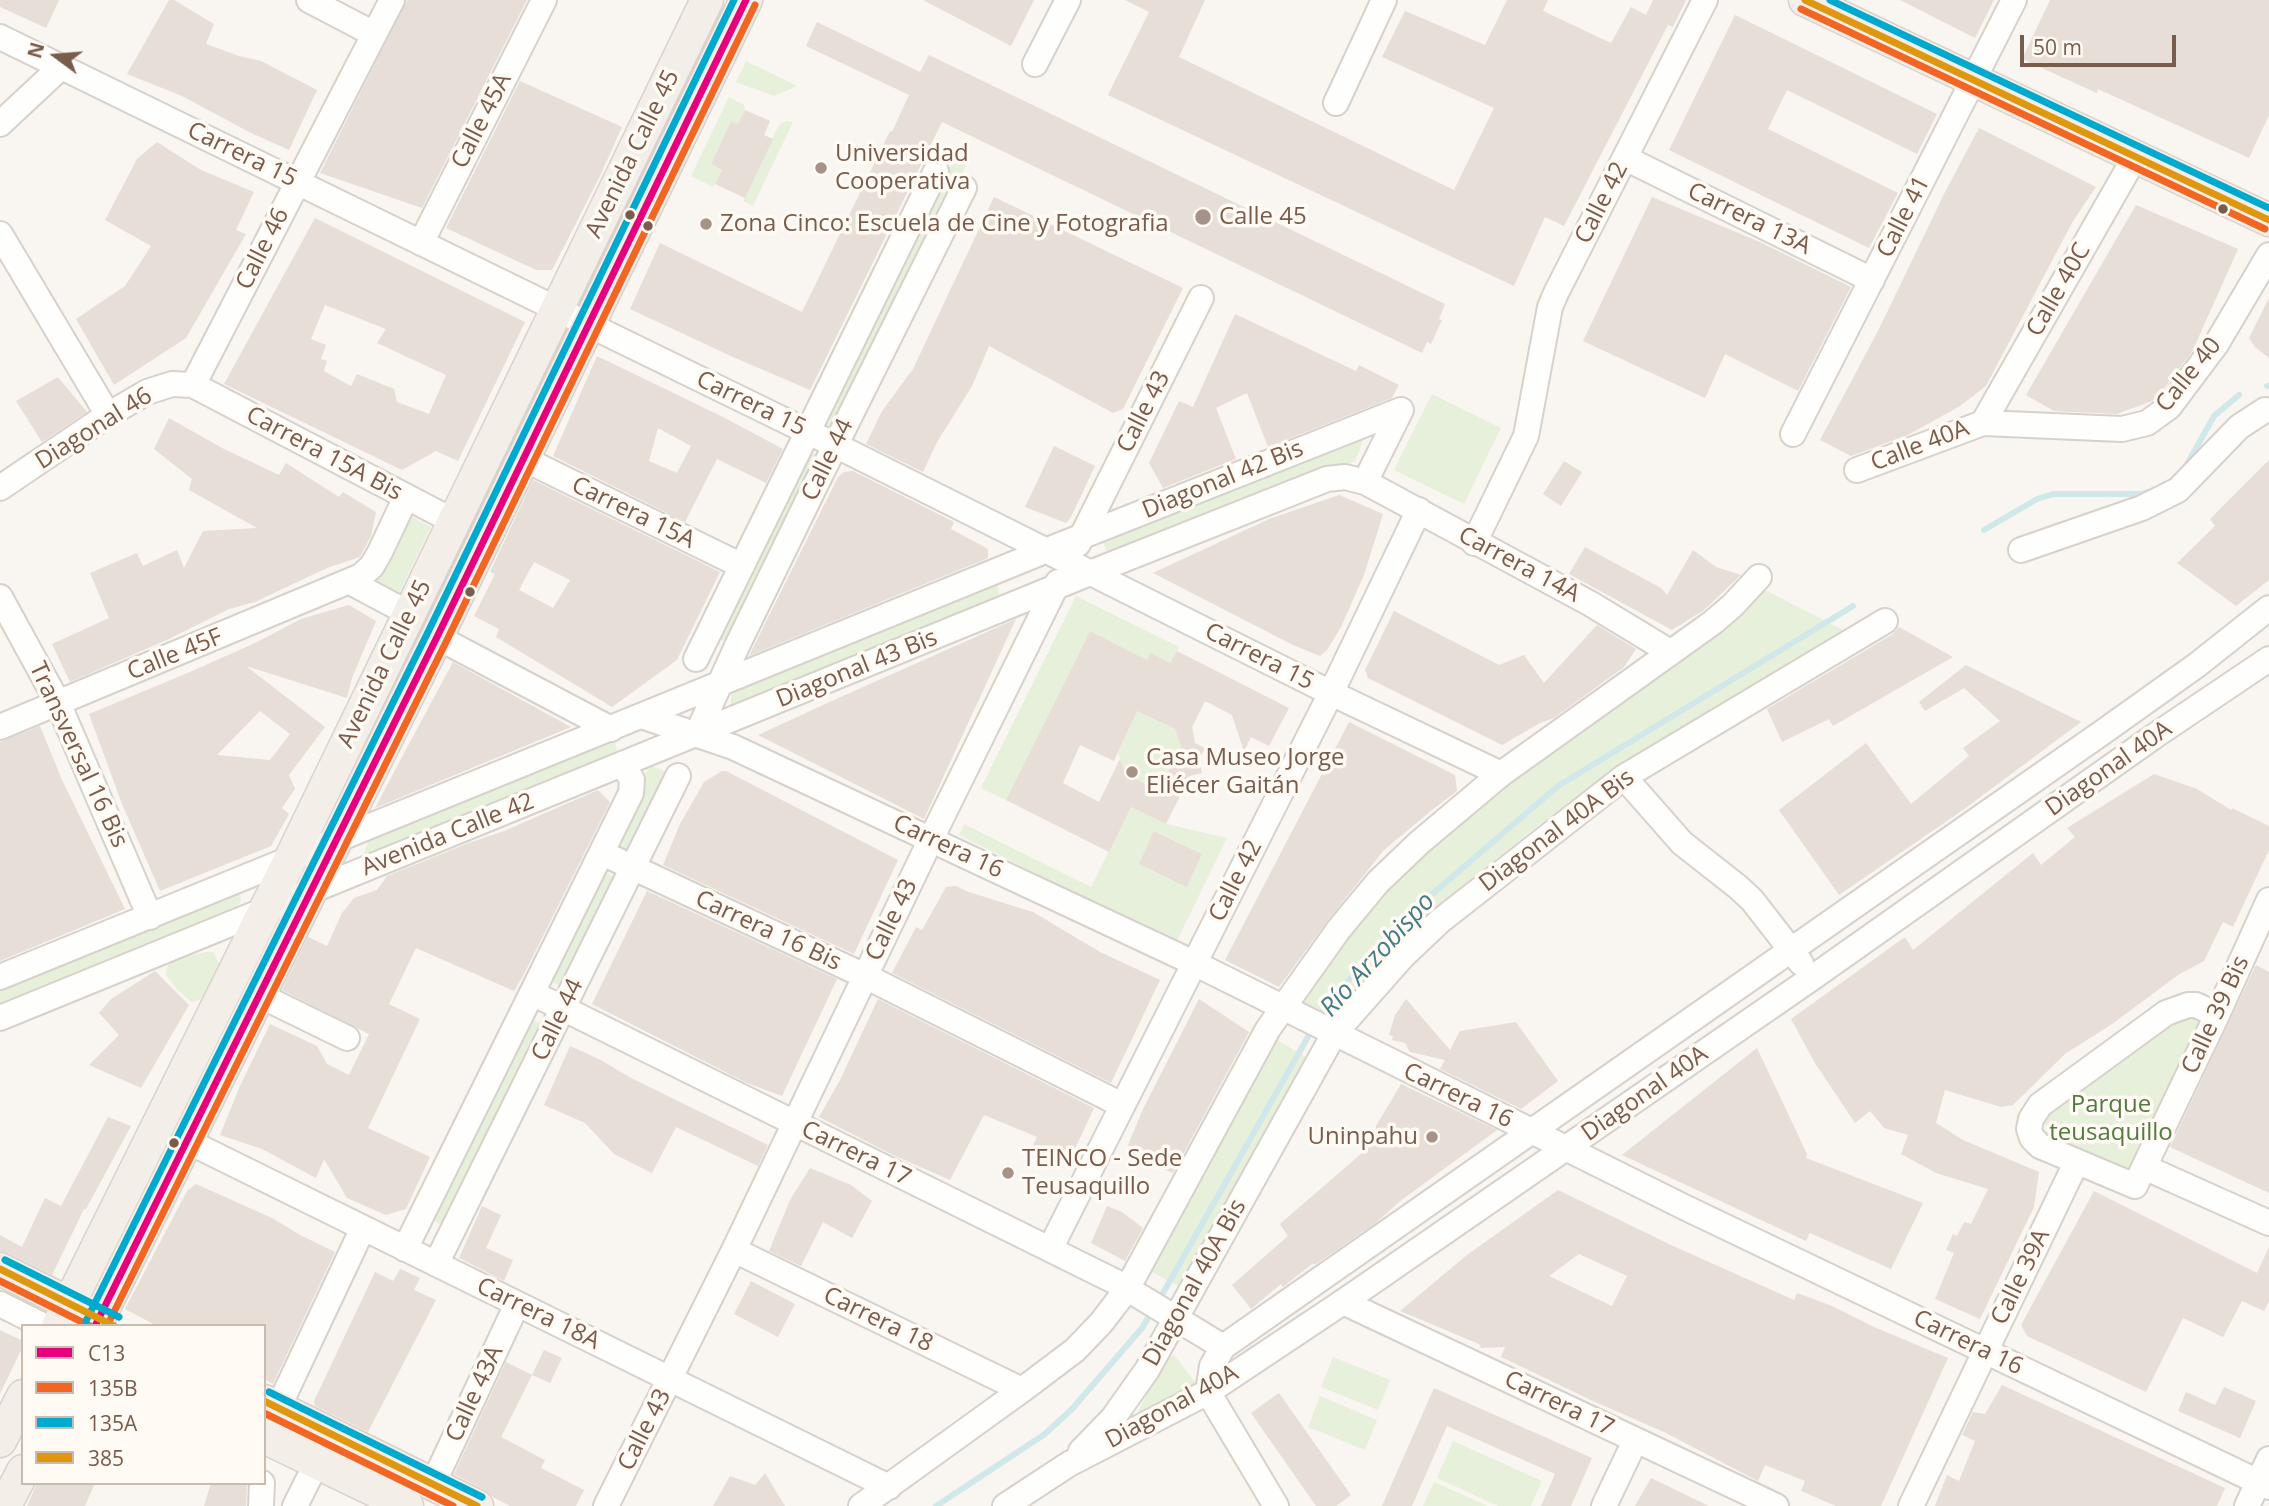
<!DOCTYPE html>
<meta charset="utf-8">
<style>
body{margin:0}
#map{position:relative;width:2269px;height:1506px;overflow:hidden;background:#f9f5f0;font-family:"Open Sans",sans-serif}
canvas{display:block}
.legend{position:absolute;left:21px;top:1324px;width:245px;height:161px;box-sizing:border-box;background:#fffaf3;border:2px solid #cabbb1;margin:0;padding:9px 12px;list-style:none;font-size:21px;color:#7a5c4d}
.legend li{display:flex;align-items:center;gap:14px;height:35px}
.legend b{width:35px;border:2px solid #cabbb1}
.north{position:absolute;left:21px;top:21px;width:70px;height:70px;-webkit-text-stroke:5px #fffaf3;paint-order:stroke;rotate:286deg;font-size:19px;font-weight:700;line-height:28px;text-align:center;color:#7a5c4d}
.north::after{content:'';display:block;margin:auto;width:24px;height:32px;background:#7a5c4d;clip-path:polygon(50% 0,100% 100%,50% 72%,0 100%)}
.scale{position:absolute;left:2020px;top:35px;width:156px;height:32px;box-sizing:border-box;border:4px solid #7a5c4d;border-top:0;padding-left:9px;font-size:21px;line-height:24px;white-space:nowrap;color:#7a5c4d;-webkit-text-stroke:5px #fffaf3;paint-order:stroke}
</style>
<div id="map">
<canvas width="2269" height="1506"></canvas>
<ul class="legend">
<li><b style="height:9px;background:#e5007d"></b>C13</li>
<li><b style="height:9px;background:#f26522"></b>135B</li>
<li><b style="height:9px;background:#00a9ce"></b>135A</li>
<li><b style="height:9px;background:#de970f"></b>385</li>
</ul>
<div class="north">N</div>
<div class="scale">50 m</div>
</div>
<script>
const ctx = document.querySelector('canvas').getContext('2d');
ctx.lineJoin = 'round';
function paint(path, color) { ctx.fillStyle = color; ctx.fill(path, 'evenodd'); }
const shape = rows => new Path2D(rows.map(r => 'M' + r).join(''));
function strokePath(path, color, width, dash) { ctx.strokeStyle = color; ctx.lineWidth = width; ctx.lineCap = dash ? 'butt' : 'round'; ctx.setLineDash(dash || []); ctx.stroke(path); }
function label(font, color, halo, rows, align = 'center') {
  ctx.font = font + ' "Open Sans",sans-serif'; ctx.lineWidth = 7; ctx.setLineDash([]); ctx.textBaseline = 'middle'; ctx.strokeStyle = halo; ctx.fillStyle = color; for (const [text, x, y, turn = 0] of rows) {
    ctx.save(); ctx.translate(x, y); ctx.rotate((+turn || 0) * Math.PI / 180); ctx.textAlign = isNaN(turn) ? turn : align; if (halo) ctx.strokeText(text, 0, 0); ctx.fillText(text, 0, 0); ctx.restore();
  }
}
const green = shape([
 [695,54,708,60,585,310,573,303],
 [746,61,797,86,774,96,736,82],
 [729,97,744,105,745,110,738,124,731,121,711,164,722,170,713,187,691,176],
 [786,121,793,122,753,206,743,201,779,125],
 [955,158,967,164,831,435,820,429],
 [554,336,570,345,340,807,325,802],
 [1432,394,1501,428,1464,504,1394,470],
 [1366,433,1355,461,1109,558,1103,541],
 [806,450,822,458,731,645,715,637],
 [408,515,431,527,399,593,375,581],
 [997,580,1000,601,731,711,731,693],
 [1763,589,1845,631,1632,758,1540,824,1463,885,1399,944,1333,1016,1300,1003,1374,898,1453,825],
 [1076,596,1179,647,1170,663,1147,660,1090,631,1006,800,981,788],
 [1137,711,1175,729,1181,746,1159,791,1126,774,1118,753],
 [614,738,618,756,362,859,369,840],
 [650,765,671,774,632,858,611,849],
 [1131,807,1166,824,1227,838,1176,943,959,835,964,824,1091,887],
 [1155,831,1202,854,1187,887],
 [598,869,618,879,565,988,544,978],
 [240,894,241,900,236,910,0,1007,0,990],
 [206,952,213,952,219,963,206,992,200,1000,191,1002,176,988,166,975,167,968,171,961],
 [2194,1016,2207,1021,2133,1165,2129,1167,2120,1167,2049,1136,2046,1132,2045,1122,2051,1111,2176,1020],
 [527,1017,544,1025,445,1227,429,1218],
 [1275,1039,1308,1058,1180,1287,1147,1269],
 [1174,1355,1195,1382,1190,1391,1140,1412,1138,1411,1166,1358],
 [1333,1357,1390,1380,1378,1410,1321,1387],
 [1320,1396,1377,1420,1365,1450,1308,1427],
 [1453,1441,1542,1481,1531,1506,1498,1506,1437,1478],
 [1434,1482,1488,1506,1423,1506]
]);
const stream = shape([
 [2267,386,2269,386],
 [2185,468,2214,416,2239,395],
 [1984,530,2037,499,2053,494,2141,494,2154,490],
 [1319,1019,1327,1004,1416,908,1558,786,1853,606],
 [1158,1302,1313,1028],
 [936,1506,1045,1434,1072,1409,1142,1328,1152,1311]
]);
const building = shape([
 [0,0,59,0,46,28,0,7],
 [169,0,174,0,214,24,206,44,239,56,261,61,317,90,289,150,249,132,182,96,127,74],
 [407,0,527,0,422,208,320,173],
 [923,0,1034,0,1011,46],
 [1125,0,1205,0,1179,57,1454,190,1494,108,1382,57,1405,11,1485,45,1507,0,1548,0,1543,11,1611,43,1631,7,1646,15,1653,0,1686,0,1673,27,1668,25,1564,226,1545,217,1514,286,1108,95,1149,12],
 [1900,0,1994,0,1975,38],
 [2050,0,2269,0,2269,115,2249,158,2098,89,2097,93,2022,59],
 [1735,15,1937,114,1917,154,1787,90,1768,129,1898,193,1869,248,1669,150],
 [817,22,920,72,929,55,1445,304,1439,319,1442,320,1431,344,1427,342,1422,353,942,122,810,390,733,357,630,309,660,243,802,312,890,131,892,132,909,95,806,46],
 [520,81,622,127,600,176,552,270,536,270,446,228],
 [745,110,770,121,764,135,773,139,745,198,715,184,722,170,711,164,731,121,738,124],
 [1979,128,2096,187,2073,221,1986,386,1960,406,1908,435,1851,456,1820,440,1879,329,1945,192],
 [157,142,201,170,254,192,236,230,246,234,186,338,114,385,76,319,125,286,151,246,105,220,137,159],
 [994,197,1183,288,1123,409,1113,413,989,346,972,386,937,442,923,472,866,444,882,411,913,369],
 [1652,197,1760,242,1851,287,1798,391,1725,354,1705,398,1583,341],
 [2136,205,2238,249,2192,352,2158,396,2152,401,2117,414,2054,411,2026,395],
 [315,218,525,322,458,461,436,451,402,470,224,384],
 [325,305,386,329,377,343,446,375,429,414,397,402,394,389,357,374,351,386,324,371,327,361,321,359,326,345,311,339],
 [2269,298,2269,358,2255,347,2249,338],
 [1235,314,1356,371,1359,365,1399,385,1392,398,1268,447,1247,393,1216,408,1236,459,1163,488,1149,463,1179,401,1193,407],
 [597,356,723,417,783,449,766,483,717,459,685,522,553,456],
 [658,428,691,446,677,473,649,461],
 [58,377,87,412,42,442,16,401],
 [169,418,222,448,279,475,286,463,339,497,343,492,376,512,371,536,360,557,327,568,255,602,229,609,169,639,70,682,52,644,109,618,90,573,137,553,143,566,177,550,184,568,203,531,257,528,189,490,192,479,154,449],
 [1054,446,1095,466,1071,517,1066,523,1025,507],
 [2269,460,2269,580,2236,606,2177,563,2215,526,2210,519],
 [1564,461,1582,472,1561,506,1543,494],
 [853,471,954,522,951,529,988,549,988,558,749,656,838,477,844,472],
 [533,480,720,572,677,660,612,707,496,637,499,629,474,616,495,574,490,572],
 [534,562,570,580,553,608,519,590],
 [1339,495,1383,514,1364,575,1341,627,1327,650,1320,656,1293,645,1153,573,1269,519],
 [1585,547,1661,588,1667,595,1693,550,1716,567,1741,575,1704,610,1672,630,1569,574],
 [349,605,376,621,352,678,347,698,246,666,325,727,289,775,295,789,282,808,289,814,271,846,160,891,122,804,89,714,190,672,255,643,301,619],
 [260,711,290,734,270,760,217,755],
 [1394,611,1499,665,1524,655,1544,683,1597,625,1636,649,1624,667,1554,718,1540,723,1502,745,1368,678,1365,670],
 [1016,619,924,819,758,735,845,695],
 [1899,627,1953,657,1833,726,1829,719,1782,742,1767,709,1893,634],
 [1090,631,1147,660,1151,653,1170,663,1177,651,1289,708,1269,746,1251,737,1244,751,1232,715,1205,701,1192,727,1195,743,1205,748,1199,759,1202,773,1190,776,1166,824,1131,807,1109,852,1006,800],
 [1137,711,1175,729,1181,746,1159,791,1126,774,1120,759,1099,802,1063,783,1080,745,1114,761],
 [453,662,571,727,375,808,402,757],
 [1966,665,2081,722,1963,810,1839,895,1779,810,1866,743,1911,804,1969,756,1963,748,2000,721,1964,688,1925,711,1919,702],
 [1349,722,1455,775,1457,791,1432,810,1384,850,1328,920,1279,987,1225,960],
 [40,726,62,780,125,909,0,961,0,742],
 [722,771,726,771,898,860,854,954,663,865,680,824,704,782],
 [2154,774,2197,789,2231,810,2232,808,2269,826,2269,850,2233,927,2223,922,2204,961,2178,975,2112,1024,2065,1054,2013,1105,2001,1107,1945,1090,1936,1123,1963,1140,2039,1172,2034,1207,1980,1319,1935,1299,1954,1253,1946,1250,1953,1234,1957,1236,1964,1222,1971,1224,1988,1189,1936,1173,1901,1154,1908,1135,1884,1128,1870,1111,1855,1123,1815,1063,1791,1019,1905,937,1913,950,2033,853,2041,865,2075,837,2067,828],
 [598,790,610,802,523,976,514,991,416,948,389,1004,420,1019,368,1128,430,1157,406,1209,386,1215,347,1198,324,1159,316,1178,262,1149,220,1135,240,1086,270,1024,317,1046,327,1064,349,1075,369,1034,282,990,308,937,327,946,342,913,354,898,377,890,387,876,466,844,504,831],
 [1154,831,1202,854,1187,887,1139,864],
 [956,886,969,892,1033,912,1100,952,1160,980,1111,1083,892,973,916,927,922,930,946,887],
 [647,891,837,979,782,1096,747,1083,592,1004],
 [2256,965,2269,972,2269,1193,2170,1147],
 [155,971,189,1005,141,1088,89,1065,119,1035,99,1013,111,999],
 [878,999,1094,1108,1067,1166,1031,1149,1037,1137,984,1115,950,1180,893,1155,819,1117,840,1080],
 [1199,999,1249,1032,1173,1173,1157,1166,1128,1145,1143,1109],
 [1406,999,1450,1050,1460,1031,1516,1022,1558,1081,1521,1109,1440,1069,1445,1060,1410,1052,1405,1043,1392,1040,1393,1036,1389,1035,1395,1015],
 [570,1046,599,1059,631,1078,768,1145,758,1166,676,1127,652,1173,614,1154,585,1123,544,1105],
 [1757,1048,1807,1154,1806,1158,1923,1203,1891,1269,1810,1233,1806,1241,1622,1155],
 [1401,1084,1497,1130,1399,1202,1377,1222,1316,1264,1312,1264,1283,1287,1281,1284,1251,1309,1232,1285,1288,1236,1280,1224,1377,1140,1376,1126],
 [108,1117,131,1126,86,1209,84,1209,52,1275,8,1253,0,1251,0,1235,22,1247,45,1198,61,1206],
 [810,1168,851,1185,872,1201,852,1238,823,1222,801,1266,769,1251,790,1200],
 [196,1184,272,1218,300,1235,335,1252,273,1384,264,1379,264,1326,157,1326,125,1309,187,1191],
 [1558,1190,1671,1245,1794,1300,1797,1293,1832,1306,1874,1327,1948,1358,1881,1506,1836,1506,1801,1491,1805,1481,1765,1465,1758,1481,1666,1433,1593,1401,1501,1357,1505,1347,1481,1348,1479,1344,1400,1311,1467,1255],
 [1579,1254,1627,1276,1612,1306,1549,1276],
 [2094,1191,2257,1273,2269,1247,2269,1301,2264,1311,2242,1301,2223,1337,2183,1318,2146,1392,2027,1336,2021,1325],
 [482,1206,501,1215,486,1248,513,1260,504,1281,459,1258],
 [1107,1206,1122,1212,1143,1228,1125,1261,1091,1243],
 [400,1269,420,1278,414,1290,436,1300,368,1432,315,1406,314,1401,375,1272,393,1281],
 [751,1281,795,1304,778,1337,734,1314],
 [0,1330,23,1341,23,1346,0,1394],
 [544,1350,562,1358,550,1383,532,1375],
 [506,1362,532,1375,501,1437,545,1460,541,1468,584,1490,576,1506,510,1506,493,1497,485,1490,454,1474],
 [2002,1385,2225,1488,2217,1506,1935,1506,1947,1475,1959,1481,1975,1441,1962,1435,1973,1412,1985,1414],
 [2224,1387,2256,1401,2240,1438,2178,1411,2186,1392,2215,1405],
 [1434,1388,1592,1458,1571,1506,1541,1506,1555,1474,1447,1426,1412,1506,1382,1506],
 [1279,1393,1351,1495,1336,1506,1316,1506,1251,1413],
 [765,1473,785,1506,713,1506,730,1476,755,1485],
 [1651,1478,1709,1506,1635,1506],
 [37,1483,95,1483,85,1506,27,1506],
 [211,1483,247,1483,246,1506,204,1506]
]);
const minor = shape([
 [309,0,374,34],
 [0,37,835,445,1331,693,1501,774],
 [1035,64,1068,0],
 [1336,103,1384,0],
 [0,124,61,67],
 [1625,158,1872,280],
 [0,234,108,415],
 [421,243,544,0],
 [193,385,392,0],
 [1983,423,2135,157],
 [1793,434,2014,0],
 [524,459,742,566],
 [1857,470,1983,423,2122,429,2147,423,2169,407,2217,343,2269,255],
 [1365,482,1401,410],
 [0,488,108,415,147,392,172,384,193,385,455,522],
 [1474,543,1526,436,1550,307,1556,293,1705,0],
 [1078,544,1201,298],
 [2021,550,2142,508,2178,490,2239,427,2265,410],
 [350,582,410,614],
 [0,597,58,703,150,917],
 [437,637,611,729],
 [696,659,936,171],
 [641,716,733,747,1194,963,1684,1207,2269,1487],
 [0,727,361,576,372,566,380,552,406,497],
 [697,734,737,646,817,482,964,188],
 [1624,777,1682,843,1738,887,1752,900,1801,963],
 [602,853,865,976,1122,1105],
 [0,977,1045,551,1401,410],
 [532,993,1118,1283,1223,1347],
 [259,995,347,1038],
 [2217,1015,2196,1005,2188,1005,2166,1013,2040,1105,2031,1119,2029,1129,2032,1138,2040,1146,2135,1186,2217,1015,2269,900],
 [0,1018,1090,573,1327,479,1345,477,1365,482,1591,604,1670,652],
 [187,1141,889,1487],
 [2144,1167,2269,1223],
 [405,1249,631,793,632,780,623,764],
 [1050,1249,1331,693,1419,510],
 [734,1250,1022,1390],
 [436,1264,678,776],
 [1343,1302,1776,1506],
 [0,1304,44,1326],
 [1208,1392,1212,1366,1223,1347,2103,732,2197,665,2269,608],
 [1208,1392,1276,1506],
 [271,1423,363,1228],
 [1081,1451,1113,1418,1147,1370,1334,1034,1403,956,1440,921,1624,777,1885,621],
 [433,1484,517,1304],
 [261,1506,262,1483],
 [295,1506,317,1462],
 [606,1506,734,1250,931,839,1058,582],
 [861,1506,1022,1390,1075,1350,1101,1323,1127,1289,1268,1029,1339,929,1378,882,1420,842,1501,774,1712,623,1732,606,1759,577],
 [1005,1506,1069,1464,1208,1392,1343,1302,1812,978,2156,735,2269,659],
 [1604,1506,1635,1441],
 [1911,1506,2076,1163],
 [2247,1506,2269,1459]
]);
const major = shape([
 [1805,0,2269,220],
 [0,1269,86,1312],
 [58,1326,290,860,707,0],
 [95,1326,437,637,746,0],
 [264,1401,477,1506],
 [264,1437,407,1506],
 [0,1441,23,1396],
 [5,1506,23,1471]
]);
const bus1 = shape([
 [95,1326,437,637,746,0]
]);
const bus2 = shape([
 [1801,9,2265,229],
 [0,1281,90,1326],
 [107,1326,446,642,755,5],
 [264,1413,453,1506]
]);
const bus3 = shape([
 [1830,0,2269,208],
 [5,1260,119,1317],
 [86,1321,428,632,734,0],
 [269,1392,482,1497]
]);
const bus4 = shape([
 [1805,0,2269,220],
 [0,1269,114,1326],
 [264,1401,477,1506]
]);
const markers = [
 [821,168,7,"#a69286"],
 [2223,209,6,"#7a5c4d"],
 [630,215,6,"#7a5c4d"],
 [1203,217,9,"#a69286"],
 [706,224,7,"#a69286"],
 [648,226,6,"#7a5c4d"],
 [470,592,6,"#7a5c4d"],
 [1132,772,7,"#a69286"],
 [1432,1137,7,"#a69286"],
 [174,1143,6,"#7a5c4d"],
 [1008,1173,7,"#a69286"]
];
const streetNames = [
 ["Calle 45A",482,121,-63],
 ["Avenida Calle 45",633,154,-64],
 ["Carrera 15",242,155,26],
 ["Calle 42",1602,203,-63],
 ["Calle 41",1904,217,-63],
 ["Carrera 13A",1749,219,26],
 ["Calle 46",263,249,-63],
 ["Calle 40C",2059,290,-60],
 ["Calle 40",2189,375,-51],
 ["Carrera 15",751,404,26],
 ["Calle 43",1144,412,-63],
 ["Diagonal 46",94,429,-32],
 ["Calle 40A",1920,446,-21],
 ["Carrera 15A Bis",324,454,28],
 ["Calle 44",828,460,-64],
 ["Diagonal 42 Bis",1223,480,-22],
 ["Carrera 15A",633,513,26],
 ["Carrera 14A",1519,565,28],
 ["Calle 45F",175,655,-22],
 ["Carrera 15",1259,657,27],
 ["Avenida Calle 45",385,664,-64],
 ["Diagonal 43 Bis",857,669,-22],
 ["Transversal 16 Bis",78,755,65],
 ["Diagonal 40A",2109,769,-35],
 ["Diagonal 40A Bis",1557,831,-37],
 ["Avenida Calle 42",448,835,-22],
 ["Carrera 16",948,847,25],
 ["Calle 42",1236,881,-63],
 ["Calle 43",892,920,-64],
 ["Carrera 16 Bis",768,931,25],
 ["Calle 39 Bis",2216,1015,-65],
 ["Calle 44",558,1020,-64],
 ["Diagonal 40A",1645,1094,-35],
 ["Carrera 16",1458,1096,26],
 ["Carrera 17",856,1154,26],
 ["Calle 39A",2021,1277,-64],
 ["Diagonal 40A Bis",1195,1283,-61],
 ["Carrera 18A",538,1314,26],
 ["Carrera 18",878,1320,26],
 ["Carrera 16",1968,1343,26],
 ["Calle 43A",475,1394,-65],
 ["Carrera 17",1559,1404,26],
 ["Diagonal 40A",1172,1407,-29],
 ["Calle 43",645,1430,-63]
];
const poiNames = [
 ["Universidad",835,154],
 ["Cooperativa",835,182],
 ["Calle 45",1219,217],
 ["Zona Cinco: Escuela de Cine y Fotografia",720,224],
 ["Casa Museo Jorge",1146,758],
 ["Eliécer Gaitán",1146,786],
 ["Uninpahu",1418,1137,"right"],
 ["TEINCO - Sede",1022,1159],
 ["Teusaquillo",1022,1187]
];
const parkNames = [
 ["Parque",2111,1105],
 ["teusaquillo",2111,1133]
];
const waterNames = [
 ["Río Arzobispo",1378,955,-48]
];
paint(green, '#e7f0db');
strokePath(stream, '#d0e8ea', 6);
paint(building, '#e6ded7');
strokePath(minor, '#d7d1cb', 28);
strokePath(major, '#dad1cc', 35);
strokePath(minor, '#fefefd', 24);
strokePath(major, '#f3eee8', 32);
strokePath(bus1, '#e5007d', 7);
strokePath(bus2, '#f26522', 7);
strokePath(bus3, '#00a9ce', 7);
strokePath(bus4, '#de970f', 7);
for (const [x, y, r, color] of markers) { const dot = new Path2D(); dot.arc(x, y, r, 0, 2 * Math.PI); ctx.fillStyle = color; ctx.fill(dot); strokePath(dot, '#fffaf3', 2.5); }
label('24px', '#7a5c4d', '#fffaf3', streetNames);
label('24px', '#7a5c4d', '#fffaf3', poiNames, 'left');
label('24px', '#537a41', '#fffaf3', parkNames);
label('italic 26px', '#437c86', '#fffaf3', waterNames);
</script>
